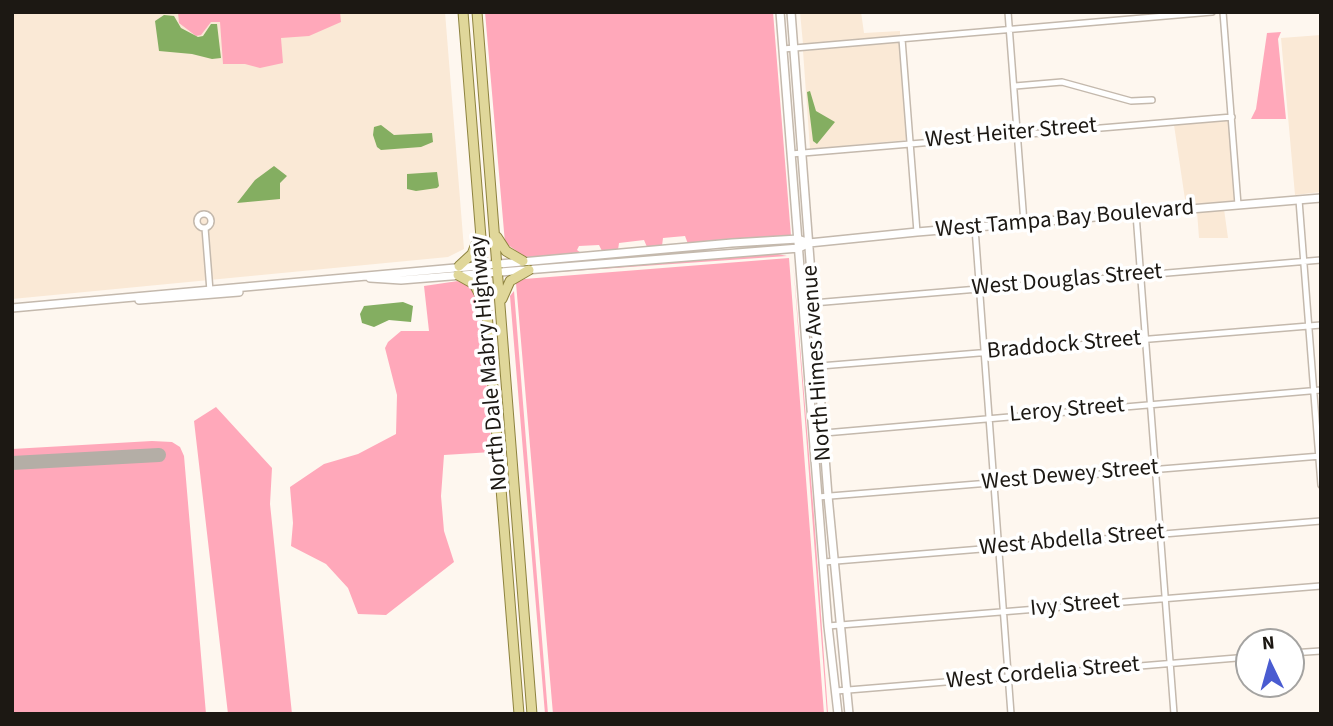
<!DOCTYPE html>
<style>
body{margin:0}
#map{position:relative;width:1333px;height:726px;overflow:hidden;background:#fef7ef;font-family:"Source Sans 3",sans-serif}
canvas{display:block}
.frame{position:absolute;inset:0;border:14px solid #1c1813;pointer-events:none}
.north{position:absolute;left:1235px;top:628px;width:70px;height:70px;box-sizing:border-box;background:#fff;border:2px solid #a4a3a1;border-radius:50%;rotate:355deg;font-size:19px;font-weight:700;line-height:28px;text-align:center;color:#1c1813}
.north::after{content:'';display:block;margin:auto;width:24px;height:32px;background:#4a5cd1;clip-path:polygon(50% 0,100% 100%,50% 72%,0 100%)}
</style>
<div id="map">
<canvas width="1333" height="726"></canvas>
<div class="frame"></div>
<div class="north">N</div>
</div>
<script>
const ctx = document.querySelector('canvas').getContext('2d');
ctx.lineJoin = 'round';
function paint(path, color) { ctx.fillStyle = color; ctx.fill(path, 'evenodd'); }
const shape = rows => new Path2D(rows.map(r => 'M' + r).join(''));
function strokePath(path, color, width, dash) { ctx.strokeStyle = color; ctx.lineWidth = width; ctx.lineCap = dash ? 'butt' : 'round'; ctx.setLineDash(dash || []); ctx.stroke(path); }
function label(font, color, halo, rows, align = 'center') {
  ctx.font = font + ' "Source Sans 3",sans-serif'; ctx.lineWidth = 7; ctx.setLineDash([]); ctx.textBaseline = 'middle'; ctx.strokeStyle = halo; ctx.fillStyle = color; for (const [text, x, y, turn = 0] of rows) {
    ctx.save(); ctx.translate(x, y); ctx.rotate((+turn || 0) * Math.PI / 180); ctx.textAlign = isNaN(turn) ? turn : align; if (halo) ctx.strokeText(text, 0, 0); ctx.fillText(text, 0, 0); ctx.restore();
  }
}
const built = shape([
 [12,12,445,12,464,249,448,257,12,299],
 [800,12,861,12,864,33,900,31,900,36,803,44],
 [1321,35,1321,192,1295,195,1281,38],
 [899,42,907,140,810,149,803,51],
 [1229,120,1235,202,1186,206,1174,125],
 [1224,209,1228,238,1199,238,1197,211]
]);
const green = shape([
 [178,12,340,12,341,22,309,36,281,38,283,63,260,68,245,64,223,64,220,22,211,22,201,35,196,36,179,23],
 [485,12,773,12,791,236,688,244,685,236,663,238,662,246,647,247,644,240,619,243,618,250,602,251,599,245,579,246,577,250,581,253,527,258,505,243],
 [1281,32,1278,39,1286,119,1251,119,1256,109,1267,33],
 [773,253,787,256,529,274,530,273],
 [789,258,824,714,553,714,516,283,524,279],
 [793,260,814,516,828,714,827,714],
 [458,281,472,287,480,301,492,452,444,455,441,496,444,531,454,562,386,615,358,614,348,588,326,564,291,546,293,523,290,487,324,464,358,454,396,434,397,395,385,348,388,342,401,331,429,331,424,286],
 [514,291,548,714,545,714,510,296],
 [216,407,272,468,270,504,292,714,228,714,194,421],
 [152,441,172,442,180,447,184,456,206,714,12,714,12,468,161,459,160,450,12,458,12,449]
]);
const water = shape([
 [164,15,174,16,181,28,198,37,203,36,211,24,217,24,221,58,212,59,192,54,159,51,155,21],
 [810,91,816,111,835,122,817,144,813,141,807,92],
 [381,125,394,135,432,133,433,142,421,147,381,150,377,147,373,135,374,127],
 [274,166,287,176,280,183,280,199,237,203,255,180],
 [437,172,439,186,437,188,416,191,407,189,407,174],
 [403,302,413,306,411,322,389,320,374,327,362,323,360,314,364,306]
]);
const taxiway = shape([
 [12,463,159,455]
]);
const minor = shape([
 [1008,12,1024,223],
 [1223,12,1238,205],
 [902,39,917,232],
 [783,49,1212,12],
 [1015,86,1062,82,1131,101,1152,100],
 [791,154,1232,117],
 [1299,200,1321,485],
 '197 221a7 7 0 1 1 14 0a7 7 0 1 1-14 0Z',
 [1136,214,1174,714],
 [205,228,210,291],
 [975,228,1011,714],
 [813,303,1321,260],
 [808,367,1321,325],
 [813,434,1321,390],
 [818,497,1321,456],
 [824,562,1321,521],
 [828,626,1321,586],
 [1291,653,1321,651],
 [836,691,1249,657]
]);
const tertiary = shape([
 [780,12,828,626,838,714],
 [791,12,828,496,849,714],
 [370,278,401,280,799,248,809,243,917,232,1321,198],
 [139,300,239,292],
 [12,308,732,243,798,239,809,243]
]);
const primary = shape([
 [463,12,519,714],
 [477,12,532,714],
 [497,237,506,251,523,261],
 [459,266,472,254,478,239],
 [458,275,474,284,483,301],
 [502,299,510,281,529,270]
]);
const streetNames = [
 ["West Heiter Street",1011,134,-5],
 ["West Tampa Bay Boulevard",1065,220,-5],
 ["West Douglas Street",1067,281,-5],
 ["Braddock Street",1064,346,-5],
 ["North Dale Mabry Highway",490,363,-95],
 ["North Himes Avenue",818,363,-94],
 ["Leroy Street",1067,411,-5],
 ["West Dewey Street",1070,476,-5],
 ["West Abdella Street",1072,541,-5],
 ["Ivy Street",1075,606,-5],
 ["West Cordelia Street",1043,674,-5]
];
paint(built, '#fae9d6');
paint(green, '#ffa8ba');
paint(water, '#84ae61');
strokePath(taxiway, '#b4aea6', 14);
strokePath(minor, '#c4b9ad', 8);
strokePath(tertiary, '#c4b9ad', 10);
strokePath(primary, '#8e833f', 11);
strokePath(minor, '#fff', 5);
strokePath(tertiary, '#fff', 7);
strokePath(primary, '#e0d79a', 9);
label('23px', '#1c1813', '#fff', streetNames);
</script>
